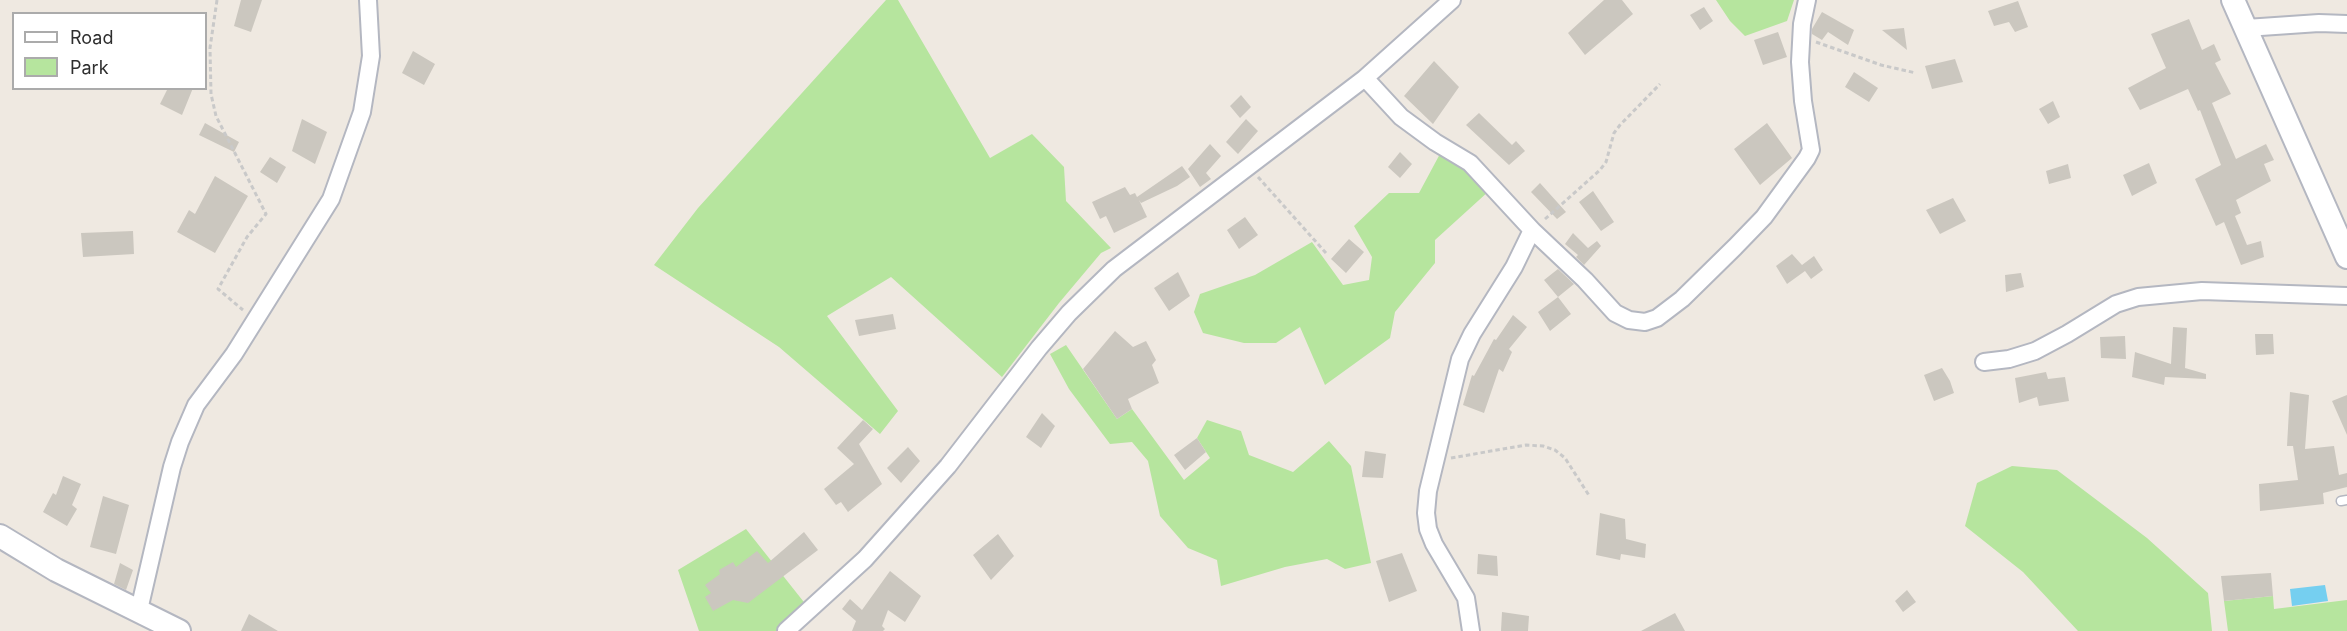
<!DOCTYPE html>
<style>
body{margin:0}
#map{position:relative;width:2347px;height:631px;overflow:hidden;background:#efe9e1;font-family:Inter,sans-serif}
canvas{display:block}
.legend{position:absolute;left:12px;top:12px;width:195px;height:78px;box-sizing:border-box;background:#fff;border:2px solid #ababab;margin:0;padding:8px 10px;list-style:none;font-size:18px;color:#2e2e2e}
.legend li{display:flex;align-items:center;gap:12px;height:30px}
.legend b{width:30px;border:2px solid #ababab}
</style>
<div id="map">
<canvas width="2347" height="631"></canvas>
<ul class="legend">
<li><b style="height:8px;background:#fff"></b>Road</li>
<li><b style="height:16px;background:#b6e59e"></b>Park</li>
</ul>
</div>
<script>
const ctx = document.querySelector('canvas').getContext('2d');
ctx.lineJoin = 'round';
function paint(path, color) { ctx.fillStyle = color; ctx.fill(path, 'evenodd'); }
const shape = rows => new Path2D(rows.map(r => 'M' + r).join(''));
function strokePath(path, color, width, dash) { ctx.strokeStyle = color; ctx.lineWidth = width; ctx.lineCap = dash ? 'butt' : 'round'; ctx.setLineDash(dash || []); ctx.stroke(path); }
const green = shape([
 [886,0,898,0,990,158,1032,134,1064,167,1066,201,1111,248,1101,253,1059,303,1002,377,891,277,827,316,898,411,880,434,779,347,654,265,698,208],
 [1716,0,1794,0,1787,21,1745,36,1730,21],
 [1441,152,1500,181,1435,240,1435,263,1395,312,1390,338,1325,385,1300,327,1276,343,1244,343,1203,333,1194,312,1200,294,1255,275,1312,242,1343,285,1369,280,1372,257,1354,226,1389,193,1419,193],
 [1066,345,1117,419,1132,409,1184,480,1210,458,1197,438,1207,420,1241,431,1249,455,1293,472,1329,441,1351,466,1371,563,1345,569,1327,559,1285,567,1221,586,1217,560,1188,548,1160,516,1148,461,1132,442,1110,444,1069,389,1050,354],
 [2012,466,2057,470,2147,538,2208,593,2212,631,2078,631,2023,572,1965,526,1977,483],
 [746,529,807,606,779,631,699,631,678,570],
 [2273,596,2274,609,2347,600,2347,631,2228,631,2224,601]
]);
const water = shape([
 [2325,585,2328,601,2292,606,2290,589]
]);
const building = shape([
 [241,0,262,0,251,32,234,26],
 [1604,0,1622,0,1633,14,1585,55,1568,33],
 [2018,1,2028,27,2015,32,2009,22,1994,26,1988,11],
 [1704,7,1713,21,1700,30,1690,15],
 [1822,12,1854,30,1848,45,1828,32,1822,40,1812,34,1812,29],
 [2189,19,2202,50,2214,44,2221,60,2215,63,2231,94,2212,103,2236,159,2266,144,2274,160,2264,164,2271,181,2236,200,2241,213,2235,216,2247,245,2261,241,2264,257,2241,265,2224,222,2216,226,2195,179,2221,165,2200,110,2198,111,2188,89,2140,110,2128,88,2166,68,2151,34],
 [1904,28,1907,50,1882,30],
 [1778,32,1787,57,1763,65,1754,40],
 [413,51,435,64,424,85,402,73],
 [1955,59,1963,82,1932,89,1925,66],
 [1434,61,1459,87,1433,124,1404,96],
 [1854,72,1878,88,1869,102,1845,87],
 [168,88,193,88,182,115,160,104],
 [1241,95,1251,107,1240,118,1230,106],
 [2053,101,2060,117,2048,124,2039,109],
 [1479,113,1512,145,1516,141,1525,151,1509,165,1466,125],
 [302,119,327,132,315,164,292,151],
 [1246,119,1258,131,1238,154,1226,142],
 [205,123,239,142,234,152,199,135],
 [1767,123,1792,158,1760,185,1734,149],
 [1210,144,1221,156,1206,173,1211,179,1200,187,1188,169],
 [1400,152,1412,164,1400,178,1388,167],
 [270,157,286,167,277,183,260,172],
 [2149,163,2157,183,2132,196,2123,175],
 [2068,164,2071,178,2049,184,2046,171],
 [1182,166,1190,177,1177,186,1141,203,1139,200,1147,217,1114,233,1106,216,1100,219,1092,202,1125,187,1130,195,1135,193,1137,197],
 [215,176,248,196,215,253,177,232,189,210,195,214],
 [1540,183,1566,212,1557,219,1531,192],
 [1593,191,1614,222,1601,231,1579,202],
 [1953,198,1966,221,1940,234,1926,210],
 [1245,217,1258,235,1239,249,1227,230],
 [133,231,134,254,83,257,81,233],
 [1573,233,1588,248,1597,241,1601,246,1584,265,1576,257,1578,255,1565,244],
 [1349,239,1364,252,1346,273,1331,259],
 [1792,254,1802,265,1814,256,1823,270,1811,279,1805,271,1787,284,1776,266],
 [1558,269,1574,284,1558,297,1544,280],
 [1178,272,1190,296,1169,311,1154,288],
 [2021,273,2024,287,2006,292,2005,275],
 [1558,297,1571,314,1550,331,1538,312],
 [893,314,896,329,859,336,855,320],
 [1513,315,1527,327,1509,349,1512,352,1503,372,1499,369,1484,413,1463,405,1472,375,1474,376,1494,339,1496,340],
 [2173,327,2187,328,2185,368,2206,374,2206,379,2165,377,2164,385,2132,377,2135,352,2171,364],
 [1115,331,1133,347,1146,341,1156,360,1152,365,1159,383,1128,399,1132,409,1117,419,1083,369],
 [2255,334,2273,334,2274,354,2256,355],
 [2125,336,2126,359,2101,358,2100,337],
 [1942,368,1950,381,1954,393,1934,401,1924,375],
 [2046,372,2048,379,2065,377,2069,401,2039,406,2037,397,2019,403,2015,378],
 [2290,392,2309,395,2305,449,2334,446,2339,475,2347,473,2347,487,2323,493,2324,504,2260,511,2259,484,2298,480,2293,446,2287,446],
 [2347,395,2347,435,2332,401],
 [1042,413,1055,426,1041,448,1026,437],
 [863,420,873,429,859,444,882,484,848,512,841,502,836,505,824,489,854,464,837,448],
 [1197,438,1206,452,1185,470,1174,455],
 [908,447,920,461,901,483,887,468],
 [1365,451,1386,454,1383,478,1362,477],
 [63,476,81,484,72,505,77,509,67,526,43,512,53,493,56,495],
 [103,496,129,505,116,554,90,547],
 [1600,513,1625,519,1626,539,1646,544,1645,558,1621,554,1620,560,1596,555],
 [804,532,818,550,748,603,733,600,713,611,705,597,711,593,705,585,720,574,719,570,733,562,736,567,757,551,768,563],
 [998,534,1014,556,991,580,973,555],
 [1402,553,1417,591,1389,602,1376,561],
 [1478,554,1497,556,1498,576,1477,574],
 [120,563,133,570,126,590,114,584],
 [890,571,921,596,905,622,888,610,882,626,885,629,883,631,852,631,856,621,842,609,850,599,862,610],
 [2271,573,2273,596,2224,601,2221,576],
 [1907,590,1916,602,1903,612,1895,601],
 [1502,612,1529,616,1528,631,1501,631],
 [1675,613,1685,631,1641,631],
 [249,614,278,631,241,631]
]);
const path = shape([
 [217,0,210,48,211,94,216,116,266,214,247,237,218,289,243,310],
 [1816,42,1881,65,1916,73],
 [1258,177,1326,253],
 [1545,219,1600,170,1606,162,1614,133,1620,125,1660,84],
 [1451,458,1526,445,1543,446,1555,450,1565,458,1590,497]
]);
const lane = shape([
 [2341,501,2347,500]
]);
const street = shape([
 [2246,28,2319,23,2347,24],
 [1365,78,1401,117,1435,142,1470,163,1532,230,1585,280,1615,313,1629,320,1645,322,1657,318,1682,299,1735,247,1764,217,1807,158,1811,150,1803,101,1800,62,1802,24,1807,0],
 [1984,362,2009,359,2035,351,2067,334,2116,304,2138,297,2202,291,2347,296],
 [139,610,172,467,180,442,196,405,234,354,331,199,362,112,371,56,368,0],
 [786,631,865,559,948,466,1039,348,1069,313,1114,269,1365,78,1452,0],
 [1471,631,1466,598,1434,544,1428,529,1426,513,1428,491,1460,359,1472,334,1514,267,1532,230]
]);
const secondary = shape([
 [2233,0,2347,257],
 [0,536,56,570,179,631]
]);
paint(green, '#b6e59e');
paint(water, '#75cff0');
paint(building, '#cbc7bf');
strokePath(lane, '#b4b7c1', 11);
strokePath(street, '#b4b7c1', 20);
strokePath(secondary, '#b4b7c1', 26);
strokePath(path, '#c9c9c9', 3, [4.5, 3]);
strokePath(lane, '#fff', 8);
strokePath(street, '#fff', 16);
strokePath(secondary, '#fff', 22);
</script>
